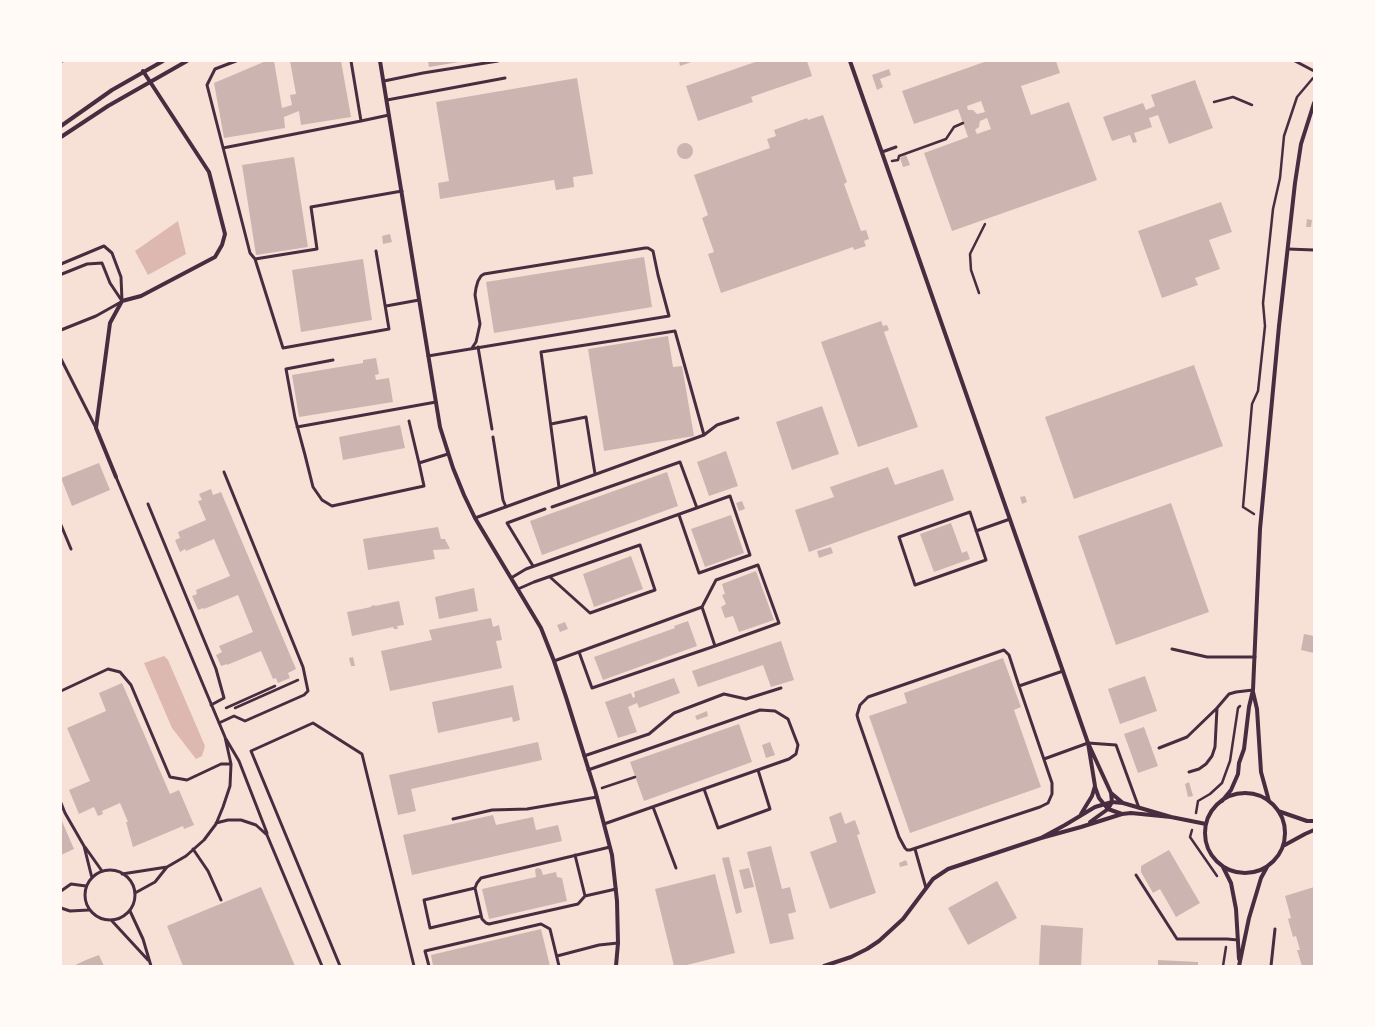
<!DOCTYPE html>
<style>
body{margin:0}
#map{position:relative;width:1375px;height:1027px;overflow:hidden;background:#f7e1d7;font-family:"PT Sans",sans-serif}
canvas{display:block}
.frame{position:absolute;inset:0;border:62px solid #fffaf5;pointer-events:none}
</style>
<div id="map">
<canvas width="1375" height="1027"></canvas>
<div class="frame"></div>
</div>
<script>
const ctx = document.querySelector('canvas').getContext('2d');
ctx.lineJoin = 'round';
function paint(path, color) { ctx.fillStyle = color; ctx.fill(path, 'evenodd'); }
const shape = rows => new Path2D(rows.map(r => 'M' + r).join(''));
function strokePath(path, color, width, dash) { ctx.strokeStyle = color; ctx.lineWidth = width; ctx.lineCap = dash ? 'butt' : 'round'; ctx.setLineDash(dash || []); ctx.stroke(path); }
const water = shape([
 [178,221,186,254,148,275,135,251],
 [164,656,168,660,205,746,202,756,196,759,172,728,144,663]
]);
const building = shape([
 [266,61,274,61,282,108,292,105,290,95,296,94,290,61,341,61,351,117,301,125,299,111,284,117,285,128,224,138,214,83],
 [428,61,459,61,459,62,429,67],
 [679,61,694,61,680,66],
 [758,61,807,61,812,76,751,97,753,102,698,121,686,86],
 [987,61,1056,61,1060,73,1021,86,1031,115,1069,102,1097,180,952,231,924,153,968,137,958,109,914,124,902,91],
 [981,101,985,112,977,114,973,110,968,110,967,106],
 [987,118,991,129,977,134,975,130,979,127,980,121],
 [889,69,891,75,880,79,883,87,877,90,872,75],
 [577,78,593,174,573,177,574,187,556,190,554,180,440,199,438,183,449,181,436,102],
 [1195,80,1213,128,1169,144,1158,115,1149,118,1152,127,1134,133,1137,142,1133,143,1130,135,1112,141,1103,117,1143,103,1146,110,1155,106,1151,95],
 [823,115,847,182,844,184,861,231,866,230,869,239,864,241,866,246,854,250,853,247,721,293,708,254,714,252,702,218,708,215,694,175,770,148,767,139,776,136,774,130,807,118,808,120],
 '677 151a8 8 0 1 1 16 0a8 8 0 1 1-16 0Z',
 [906,155,910,165,903,167,900,158],
 [294,157,308,247,256,255,242,165],
 [1221,202,1232,232,1209,240,1220,269,1195,278,1198,285,1162,298,1138,231],
 [1307,219,1312,220,1311,227,1306,227],
 [390,234,392,242,383,244,382,236],
 [644,257,652,307,494,333,486,282],
 [363,259,372,320,301,332,292,270],
 [881,321,883,326,887,325,889,330,884,332,918,427,858,447,821,342],
 [668,336,673,367,682,366,694,436,604,451,588,349],
 [376,358,379,374,375,375,376,380,389,378,393,402,299,417,292,375,363,363,363,360],
 [1194,365,1223,446,1074,499,1045,417],
 [822,406,839,454,792,470,776,422],
 [400,425,405,448,343,460,339,437],
 [726,451,738,486,709,496,697,462],
 [99,463,110,490,72,506,61,478],
 [888,467,895,485,943,469,954,500,809,552,795,510,834,497,830,487],
 [667,472,678,506,542,555,530,521],
 [211,489,213,495,221,492,296,669,288,673,290,678,278,683,276,678,273,679,261,651,227,665,227,664,221,666,216,655,222,652,219,646,253,632,238,595,204,609,203,608,198,610,192,596,197,594,196,590,230,576,214,539,186,551,185,549,180,552,175,540,180,538,178,532,206,520,198,501,202,500,199,494],
 [1025,496,1027,502,1022,504,1020,497],
 [742,501,745,509,739,511,736,503],
 [1171,503,1209,612,1116,645,1078,536],
 [731,515,744,553,705,567,691,529],
 [951,523,962,553,967,551,970,559,934,572,920,534],
 [438,527,441,539,445,539,450,549,433,550,435,559,368,570,363,539],
 [831,547,833,553,819,558,817,551],
 [631,556,643,589,594,607,583,574],
 [756,571,774,620,739,632,733,616,725,618,721,607,726,604,722,595,725,594,722,584],
 [474,588,478,611,439,619,435,597],
 [399,601,404,625,397,626,398,629,394,629,393,627,352,636,347,612,371,607,371,606,375,605,375,606],
 [491,618,493,627,499,625,502,640,496,641,502,668,390,691,381,651,432,640,429,630],
 [688,621,697,646,603,680,594,657,675,628,674,626],
 [565,622,568,629,560,632,557,625],
 [1304,634,1314,636,1314,653,1301,650],
 [781,641,794,680,771,687,763,665,698,687,692,671],
 [353,657,355,666,351,666,349,658],
 [1003,658,1021,707,1014,710,1041,787,910,833,869,716,907,703,904,693],
 [1145,676,1157,711,1120,724,1108,689],
 [674,678,680,693,639,708,637,703,628,707,637,732,618,738,605,702,631,693,633,698,635,697,634,692],
 [122,683,170,794,179,790,194,825,184,829,183,826,133,847,126,822,128,822,120,803,102,811,103,814,98,816,94,807,79,814,69,790,90,781,67,728,106,711,99,693],
 [513,685,520,720,513,722,512,717,438,733,432,702],
 [707,711,708,716,697,720,695,716],
 [739,724,752,762,644,801,630,762],
 [1144,727,1158,766,1138,773,1124,734],
 [538,742,542,760,411,789,416,811,398,815,389,775],
 [770,742,775,755,766,758,762,745],
 [1189,782,1193,796,1188,797,1185,784],
 [841,812,845,824,855,820,860,834,857,835,876,893,830,909,810,852,837,842,829,817],
 [493,815,496,825,533,817,536,830,558,825,562,841,412,875,403,835],
 [61,819,74,849,61,855],
 [771,846,782,889,790,887,796,912,788,914,794,939,770,944,747,852],
 [1169,850,1200,903,1176,917,1160,889,1153,893,1141,872,1141,866],
 [729,857,742,912,736,914,722,858],
 [906,860,908,865,900,867,899,863],
 [537,868,541,869,543,875,556,872,557,877,562,878,567,901,489,919,482,889,536,877,535,870],
 [749,868,754,887,744,889,739,870],
 [715,874,735,953,683,966,674,966,655,889],
 [997,881,1017,918,968,945,948,908],
 [261,887,295,966,183,966,167,926],
 [1314,887,1314,966,1302,966,1297,950,1300,950,1296,936,1293,937,1288,919,1291,918,1285,896],
 [1041,925,1083,928,1081,966,1039,966],
 [541,929,550,966,433,966,431,955],
 [99,955,104,966,73,966,86,960],
 [1158,960,1198,962,1198,966,1158,966]
]);
const path = shape([
 [61,62,63,61],
 [1214,102,1233,97,1252,105],
 [892,161,898,160,899,156,946,139,954,127,963,123],
 [979,293,971,270,970,254,985,224],
 [1254,514,1243,507,1252,404,1258,391,1265,326,1263,303,1273,209,1280,178,1284,136,1297,97,1313,78],
 [226,708,275,686],
 [235,708,298,680],
 [602,788,635,777],
 [1196,813,1198,801,1210,794,1222,783,1230,761,1238,708,1240,706],
 [1192,830,1190,837,1217,876],
 [1223,966,1226,947]
]);
const service = shape([
 [236,61,215,69,207,85,250,253,255,259],
 [1295,61,1314,71],
 [384,81,423,73,498,61],
 [387,100,505,78],
 [361,121,389,115],
 [223,148,361,121,351,61],
 [882,152,896,147],
 [1288,249,1314,250],
 [376,251,389,329,283,348,255,259,317,249,311,207,402,191],
 [61,264,104,246,112,253,121,277,122,301],
 [62,274,87,264,102,263,110,283,122,301],
 [386,306,419,300],
 [61,330,96,316,121,302],
 [478,347,492,429],
 [428,356,669,316,658,275,653,251,648,248,645,248,484,274,481,276,478,281,476,288,475,295,480,324,476,342,472,348],
 [61,359,96,428],
 [333,360,286,369,295,418,305,455,313,487,322,500,332,506,424,486,419,463],
 [409,421,419,463,448,454],
 [551,424,586,417,595,474],
 [297,427,436,402],
 [493,437,503,500,506,507],
 [116,477,225,737,231,764,230,786,223,807,216,824,204,840,186,856,167,867,155,882,135,893],
 [559,487,541,352,675,331,704,435],
 [148,504,216,669,224,698,211,705],
 [552,507,680,462,697,508],
 [970,512,986,560,915,585,899,537,970,512],
 [475,518,704,435,717,425,738,418],
 [61,525,71,549],
 [976,531,1010,519],
 [533,566,507,523,545,509],
 [511,578,526,569,730,496,750,555,699,573,679,515],
 [518,589,534,582,640,545,655,590,590,613,550,577],
 [1172,649,1207,657,1255,657],
 [579,652,592,688,715,646],
 [554,661,702,607,715,646,779,623,758,565,716,580,702,607],
 [1019,686,1009,655,1004,650,868,697,860,705,857,715,858,719,899,837,905,848,907,850,910,850,1040,807,1048,803,1052,794,1052,783,1019,686,1063,671],
 [61,691,108,669,120,672,131,685,170,777,187,780,221,764,231,764],
 [219,723,234,716,245,721,304,695,308,691,303,667,224,472],
 [226,739,239,761,267,833],
 [1159,748,1187,737,1217,708,1229,694,1236,692,1253,690],
 [584,756,649,734,674,713,724,694,746,699,781,688],
 [1044,759,1088,743,1116,745,1139,808],
 [588,770,760,710,775,711,788,719,798,745,796,754,789,759,604,824],
 [1189,772,1199,769,1206,764,1212,756,1215,747,1217,708],
 [704,789,718,828,770,809,758,770],
 [61,803,65,813,84,846,92,878],
 [653,807,676,868],
 [453,819,492,810,527,809,597,797],
 [216,823,228,820,241,820,256,825,267,835,322,966],
 [85,847,102,871],
 [610,847,481,878,477,883,475,888,482,919,486,923,489,924,578,904,585,896,616,889],
 [193,849,208,871,221,900],
 [915,849,926,888],
 [575,855,585,896],
 '85 895a25 25 0 1 1 50 0a25 25 0 1 1-50 0Z',
 [122,874,167,867],
 [1136,875,1177,939,1227,939,1238,940],
 [475,888,424,900,430,928,481,916],
 [61,891,71,884,86,886],
 [61,908,70,911,89,910],
 [130,911,143,939,151,966],
 [112,921,148,960],
 [557,956,599,945,618,943],
 [340,966,251,751,313,723,362,754,414,966],
 [429,966,425,951,541,924,550,929,559,966],
 [1271,966,1275,929]
]);
const minor = shape([
 [380,61,440,427,453,468,464,495,475,518,541,628,554,661,566,697,595,790,612,855,617,901,618,943,616,966],
 [850,61,1088,743],
 [61,126,112,90,163,61],
 [61,137,108,106,187,61],
 [116,477,96,428,110,323,122,301,141,296,215,257,222,245,225,234,209,172,143,71],
 [1253,692,1257,709,1261,772,1269,801],
 [1095,787,1099,798,1108,809,1122,814],
 '1205 833a40 40 0 1 1 80 0a40 40 0 1 1-80 0Z',
 [1222,801,1231,790,1238,774,1239,763,1244,749,1249,707,1253,690,1260,529,1279,326,1295,183,1301,144,1314,103],
 [1278,811,1307,821,1314,821],
 [1081,814,1092,796,1095,786,1088,743,1111,793,1123,803],
 [1171,817,1206,824],
 [1090,822,1108,809,1112,802,1111,793],
 [1283,846,1305,834,1314,830],
 [1223,867,1231,883,1236,909,1239,959],
 [824,966,851,957,867,949,879,941,903,919,933,879,948,869,1041,838,1081,827,1122,814,1131,813,1171,817,1123,803,1112,802,1095,807,1065,825,1041,838],
 [1239,966,1249,918,1261,878,1267,867]
]);
paint(water, '#dcb8b0');
paint(building, '#ccb4b1');
strokePath(path, '#4a2c40', 2.5);
strokePath(service, '#4a2c40', 3);
strokePath(minor, '#4a2c40', 4);
</script>
